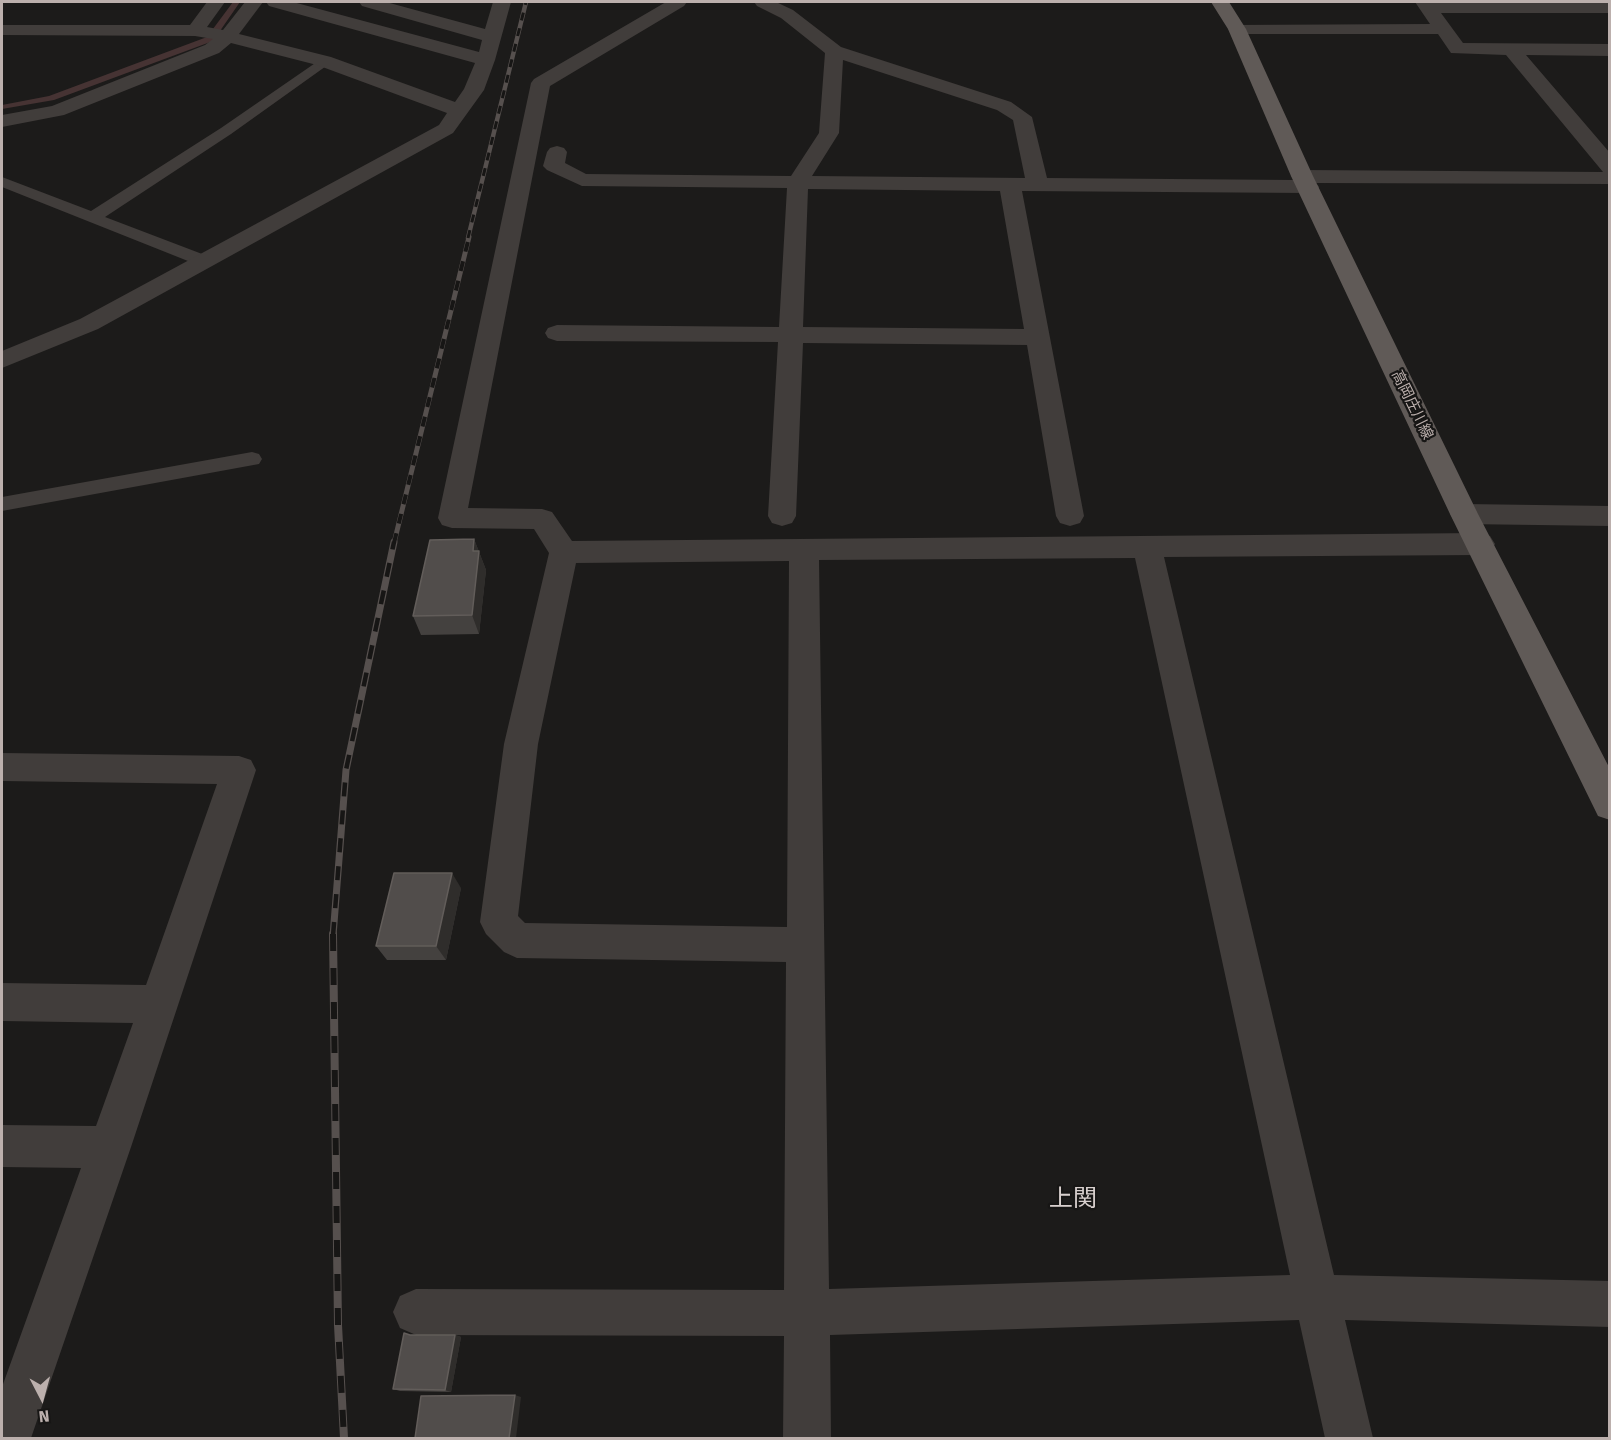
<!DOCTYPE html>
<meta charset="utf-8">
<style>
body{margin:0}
#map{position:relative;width:1611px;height:1440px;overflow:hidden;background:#1c1b1a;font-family:"Fira Sans",sans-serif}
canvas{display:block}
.frame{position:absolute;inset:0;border:3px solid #bcb0ad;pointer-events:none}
.north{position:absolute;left:12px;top:1368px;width:60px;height:60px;-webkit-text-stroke:4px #171615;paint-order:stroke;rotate:174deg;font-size:16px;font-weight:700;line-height:24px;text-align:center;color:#bcb0ad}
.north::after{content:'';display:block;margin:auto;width:21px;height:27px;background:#bcb0ad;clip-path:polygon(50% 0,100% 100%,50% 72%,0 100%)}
</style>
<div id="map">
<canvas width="1611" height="1440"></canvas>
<div class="frame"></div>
<div class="north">N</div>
</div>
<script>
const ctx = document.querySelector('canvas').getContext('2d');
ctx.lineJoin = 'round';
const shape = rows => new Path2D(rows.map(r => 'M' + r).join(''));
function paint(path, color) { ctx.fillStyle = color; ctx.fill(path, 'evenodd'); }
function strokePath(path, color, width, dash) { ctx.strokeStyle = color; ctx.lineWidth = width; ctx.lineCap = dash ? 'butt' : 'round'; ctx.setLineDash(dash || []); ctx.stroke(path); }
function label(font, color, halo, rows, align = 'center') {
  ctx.font = font + ' "Fira Sans","Noto Sans JP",sans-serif'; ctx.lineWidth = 4.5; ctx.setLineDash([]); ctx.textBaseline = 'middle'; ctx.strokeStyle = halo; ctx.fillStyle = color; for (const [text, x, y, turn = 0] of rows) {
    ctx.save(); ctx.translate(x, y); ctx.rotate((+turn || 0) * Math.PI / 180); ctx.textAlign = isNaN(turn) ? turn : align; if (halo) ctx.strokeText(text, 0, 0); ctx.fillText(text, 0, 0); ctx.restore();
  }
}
const stream = shape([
 [233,2,240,2,213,41,54,100,2,109,2,105,49,96,207,37,233,2]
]);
const lane = shape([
 [324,57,329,58,331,61,329,64,231,134,105,217,210,257,212,261,210,265,198,265,2,187,2,177,91,211,221,128,324,57],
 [252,452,259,454,262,459,259,464,2,511,2,497,252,452]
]);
const street = shape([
 [207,2,225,2,207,27,223,30,245,2,263,2,239,34,331,57,455,102,464,89,475,63,269,6,266,2,293,2,479,52,482,40,362,6,359,2,386,2,485,29,493,2,511,2,495,60,484,90,453,133,98,329,2,368,2,351,80,319,439,125,447,113,317,65,231,43,219,53,64,115,2,127,2,115,52,106,205,45,213,39,195,36,2,35,2,25,190,25,207,2],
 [666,2,687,2,684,6,550,86,468,508,542,509,552,512,572,541,1480,533,1490,536,1495,544,1490,552,1480,555,1164,557,1334,1275,1610,1281,1610,1327,1345,1320,1373,1438,1325,1438,1299,1320,830,1335,831,1438,783,1438,784,1336,416,1335,400,1328,393,1312,400,1296,416,1289,784,1290,786,962,517,958,504,952,486,934,480,922,504,744,549,553,534,529,452,528,442,525,438,518,531,83,534,79,666,2],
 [1135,558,1290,1275,829,1289,819,560,1135,558],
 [789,561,787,927,525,923,518,916,538,744,576,563,789,561],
 [754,2,776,2,793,10,841,47,1011,102,1032,117,1047,178,1294,180,1291,176,1294,171,1302,170,1603,172,1506,55,1451,53,1438,34,1237,34,1231,33,1228,29,1231,25,1430,24,1415,2,1610,3,1610,13,1441,13,1463,43,1610,44,1610,56,1526,55,1610,153,1610,184,1316,183,1319,187,1316,192,1308,193,1022,191,1084,516,1080,523,1070,526,1060,523,1056,516,1027,345,803,343,796,516,792,523,782,526,772,523,768,516,778,342,557,341,548,338,545,333,548,328,557,325,779,327,787,188,582,186,547,170,543,166,547,152,550,148,557,146,564,148,567,152,565,163,586,174,791,176,819,133,825,53,781,18,757,6,754,2],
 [843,60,997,110,1013,120,1025,178,812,176,839,133,843,60],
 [808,189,1000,191,1024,329,803,327,808,189],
 [1464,504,1610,506,1610,526,1464,524,1454,521,1450,514,1454,507,1464,504],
 [2,753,239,756,251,760,256,770,131,1147,31,1438,2,1438,2,1387,81,1168,2,1167,2,1125,96,1126,133,1023,2,1021,2,983,146,985,217,784,2,781,2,753]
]);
const primary = shape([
 [1211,2,1229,2,1246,29,1313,176,1478,514,1610,769,1610,820,1598,816,1450,514,1291,176,1228,29,1211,2]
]);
const railFar3 = shape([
 [468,238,526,2]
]);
const railFar2 = shape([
 [394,543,469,237]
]);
const railFar1 = shape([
 [333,936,346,770,394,542]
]);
const rail = shape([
 [333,934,338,1325,344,1438]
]);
const wall = shape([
 [474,539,486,570,479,634,421,635,413,616],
 [461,888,446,960,387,960,376,946],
 [410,1335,455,1335,461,1337,451,1392,400,1391,393,1389]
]);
const shadedWall = shape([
 [474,539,486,570,479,634,472,615,473,551],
 [452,873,461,888,446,960,436,946],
 [455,1335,461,1337,451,1392,445,1390],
 [515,1395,521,1397,516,1438,509,1438]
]);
const building = shape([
 [474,539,473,551,479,551,472,615,413,616,430,540,474,539],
 [394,873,452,873,436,946,376,946,394,873],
 [404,1333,410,1335,455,1335,445,1390,393,1389,404,1333],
 [515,1395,509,1438,415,1438,421,1396,515,1395]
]);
const farStreetnames = [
 ["高岡庄川線",1412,405,64]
];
const nearNeighbourhoodnames = [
 ["上関",1073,1199]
];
paint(stream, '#463333');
paint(lane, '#413d3b');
paint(street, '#413d3b');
paint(primary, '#605a57');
strokePath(railFar3, '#56504e', 4.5);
strokePath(railFar2, '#56504e', 5);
strokePath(railFar1, '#56504e', 7);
strokePath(rail, '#56504e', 8);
strokePath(railFar3, '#171615', 3, [8]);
strokePath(railFar2, '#171615', 4, [10]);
strokePath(railFar1, '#171615', 4.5, [14]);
strokePath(rail, '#171615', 6, [17]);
paint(wall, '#44413f');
paint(shadedWall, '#2f2d2b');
paint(building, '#514d4b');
strokePath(building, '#625d5a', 1.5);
label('15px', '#bcb0ad', '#171615', farStreetnames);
label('24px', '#d8d0ce', '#171615', nearNeighbourhoodnames);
</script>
